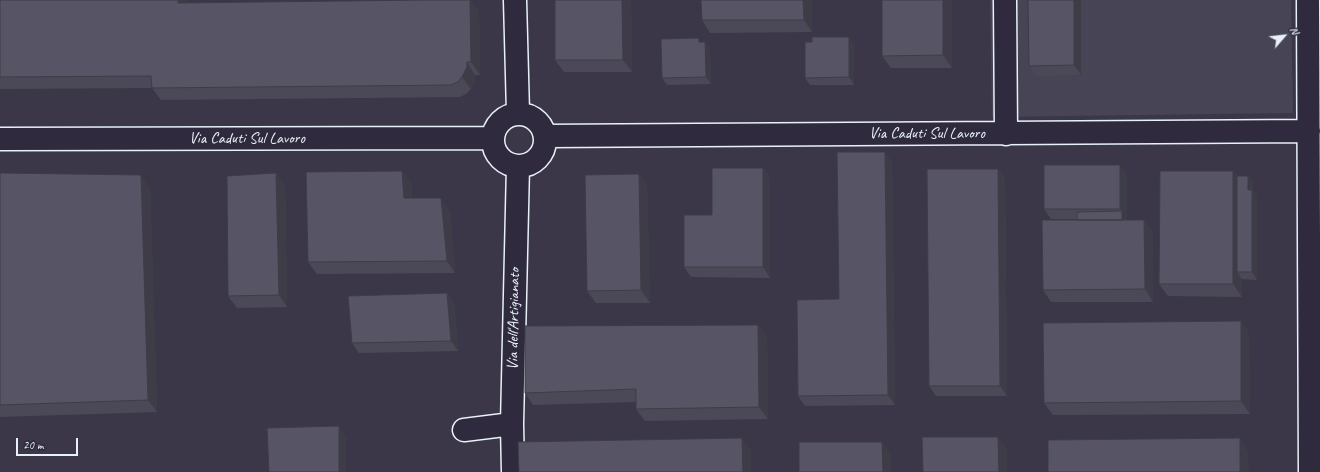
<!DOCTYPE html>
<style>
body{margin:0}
#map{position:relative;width:1320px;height:472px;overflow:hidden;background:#2f2a3d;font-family:Caveat,sans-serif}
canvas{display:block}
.north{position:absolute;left:1264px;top:16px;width:40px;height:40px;-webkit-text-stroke:3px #2f2a3d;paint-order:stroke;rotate:62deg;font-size:11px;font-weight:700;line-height:16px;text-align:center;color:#e8f1f8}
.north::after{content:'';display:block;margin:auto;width:14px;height:18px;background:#e8f1f8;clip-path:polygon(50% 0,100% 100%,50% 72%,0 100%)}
.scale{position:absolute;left:16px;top:438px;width:62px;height:18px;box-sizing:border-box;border:2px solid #e8f1f8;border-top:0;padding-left:5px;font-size:12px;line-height:14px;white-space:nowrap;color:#e8f1f8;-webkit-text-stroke:3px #2f2a3d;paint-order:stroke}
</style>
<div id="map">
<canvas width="1320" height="472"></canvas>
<div class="north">N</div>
<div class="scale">20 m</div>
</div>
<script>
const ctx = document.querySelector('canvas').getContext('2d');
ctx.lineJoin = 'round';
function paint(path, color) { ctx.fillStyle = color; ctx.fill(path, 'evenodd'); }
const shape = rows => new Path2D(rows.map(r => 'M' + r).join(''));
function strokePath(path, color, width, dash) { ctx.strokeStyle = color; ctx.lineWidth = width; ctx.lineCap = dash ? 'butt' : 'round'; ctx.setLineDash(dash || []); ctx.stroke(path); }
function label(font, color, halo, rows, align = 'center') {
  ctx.font = font + ' Caveat,sans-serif'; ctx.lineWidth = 4; ctx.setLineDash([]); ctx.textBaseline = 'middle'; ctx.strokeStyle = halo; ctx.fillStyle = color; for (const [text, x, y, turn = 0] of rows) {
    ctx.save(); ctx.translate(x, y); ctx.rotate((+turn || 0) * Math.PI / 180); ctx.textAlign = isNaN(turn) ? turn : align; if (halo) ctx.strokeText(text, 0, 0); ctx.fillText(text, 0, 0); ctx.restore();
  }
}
const built = shape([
 [0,0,1320,0,1320,472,0,472]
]);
const green = shape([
 [990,0,1291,0,1293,113,992,117]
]);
const minor = shape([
 [515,0,518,113],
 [1005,0,1006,134],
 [1308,0,1310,472],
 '493 140a26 26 0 1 1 52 0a26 26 0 1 1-52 0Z',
 [546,136,1309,131],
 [0,139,493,138],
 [464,430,512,424],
 [513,472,512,424,518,166]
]);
const wall = shape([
 [0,0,186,0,186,3,426,0,470,0,479,12,480,75,475,75,475,80,471,89,466,94,460,97,161,100,152,88,0,89],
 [631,0,632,72,564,72,555,60],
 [701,0,812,0,812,32,710,33,702,20],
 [882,0,952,0,952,68,891,68,882,56],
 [1081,0,1081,75,1036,76,1029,66],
 [702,42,710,49,711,84,667,85,662,78],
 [812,42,854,44,854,85,810,85,805,78],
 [892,162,895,405,805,406,798,396,839,299],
 [763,168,770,179,770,278,691,277,684,267,712,215],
 [998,169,1005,179,1007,396,936,396,929,386],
 [402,171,411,183,412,198,450,211,455,273,317,274,308,262],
 [1233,171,1237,176,1248,176,1253,183,1253,191,1257,197,1257,280,1242,279,1242,297,1168,296,1159,284],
 [0,173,150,188,157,412,0,417],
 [639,174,647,186,650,303,596,303,587,291],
 [1127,175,1127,220,1144,220,1153,233,1153,302,1051,302,1043,290,1077,220,1077,219,1051,219,1044,209],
 [285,185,287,307,237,308,228,296],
 [447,293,454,303,458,351,359,353,352,343],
 [1241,321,1249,334,1250,414,1053,415,1044,403],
 [758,325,767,337,768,419,645,421,636,409,636,402,533,405,525,393]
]);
const shadedWall = shape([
 [178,0,186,0,186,16,178,3],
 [470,0,479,12,480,75,471,62],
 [622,0,631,0,632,72,623,60],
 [803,0,812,0,812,32,804,20],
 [943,0,952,0,952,68,943,55],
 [1074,0,1081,0,1081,75,1074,65],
 [849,37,854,44,854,85,849,77],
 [705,42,710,49,711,84,706,77],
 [467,62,475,75,475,80,471,89,462,77],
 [885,152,892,162,895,405,888,395],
 [1120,165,1127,175,1127,233,1122,226,1122,211,1120,209],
 [763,168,770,179,770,278,763,267],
 [998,169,1005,179,1007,396,1000,386],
 [402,171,411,183,413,211,404,198],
 [1233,171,1242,183,1237,272,1242,279,1242,297,1233,284],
 [276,173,285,185,287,307,279,295],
 [639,174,647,186,650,303,641,290],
 [141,175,150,188,157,412,148,400],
 [1248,176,1253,183,1253,191,1257,197,1257,280,1252,272,1248,190],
 [441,198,450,211,455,273,447,261],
 [1144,220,1153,233,1153,302,1145,289],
 [447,293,454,303,458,351,451,341],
 [1241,321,1249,334,1250,414,1241,401],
 [758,325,767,337,768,419,759,407],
 [339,426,346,436,346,472,339,472],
 [998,437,1007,449,1007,472,999,472],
 [742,438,751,450,751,472,743,472],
 [1240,438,1248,451,1249,472,1240,472],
 [882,442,891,454,891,472,883,472]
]);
const building = shape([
 [0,0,178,0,178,3,426,0,470,0,471,62,467,62,467,67,462,77,458,82,451,85,152,88,151,76,0,77,0,0],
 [555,0,622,0,623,60,555,60,555,0],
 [701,0,803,0,804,20,702,20,701,0],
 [882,0,943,0,943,55,882,56,882,0],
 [1028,0,1074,0,1074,65,1029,66,1028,0],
 [812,37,849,37,849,77,805,78,805,42,812,42,812,37],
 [699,38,699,42,705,42,706,77,662,78,661,39,699,38],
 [837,152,885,152,888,395,798,396,797,300,839,299,837,152],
 [1044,165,1120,165,1120,209,1044,209,1044,165],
 [712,168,763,168,763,267,684,267,684,215,712,215,712,168],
 [927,169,998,169,1000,386,929,386,927,169],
 [402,171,404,198,441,198,447,261,308,262,306,172,402,171],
 [1160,171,1233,171,1233,284,1159,284,1160,171],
 [0,173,141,175,148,400,0,405,0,173],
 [276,173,279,295,228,296,227,176,276,173],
 [639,174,641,290,587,291,585,175,639,174],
 [1237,176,1248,176,1248,190,1252,190,1252,272,1237,272,1237,176],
 [1122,211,1122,220,1077,220,1077,212,1122,211],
 [1042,220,1144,220,1145,289,1043,290,1042,220],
 [447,293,451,341,352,343,348,296,447,293],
 [1241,321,1241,401,1044,403,1043,323,1241,321],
 [758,325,759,407,636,409,636,389,525,393,525,326,758,325],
 [339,426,339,472,269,472,267,428,339,426],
 [922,437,998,437,999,472,923,472,922,437],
 [742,438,743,472,519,472,518,442,742,438],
 [1240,438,1240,472,1048,472,1048,440,1240,438],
 [799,442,882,442,883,472,799,472,799,442]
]);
const streetNames = [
 ["Via Caduti Sul Lavoro",927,134],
 ["Via Caduti Sul Lavoro",247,139],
 ["Via dell'Artigianato",514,319,-89]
];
paint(built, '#3b3749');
paint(green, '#464455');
strokePath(minor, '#e8f1f8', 25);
strokePath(minor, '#2f2a3d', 22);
paint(wall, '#4b4957');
paint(shadedWall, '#3d3c47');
paint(building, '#575565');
strokePath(building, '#3d3c47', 1);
label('16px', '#e8f1f8', '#2f2a3d', streetNames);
</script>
